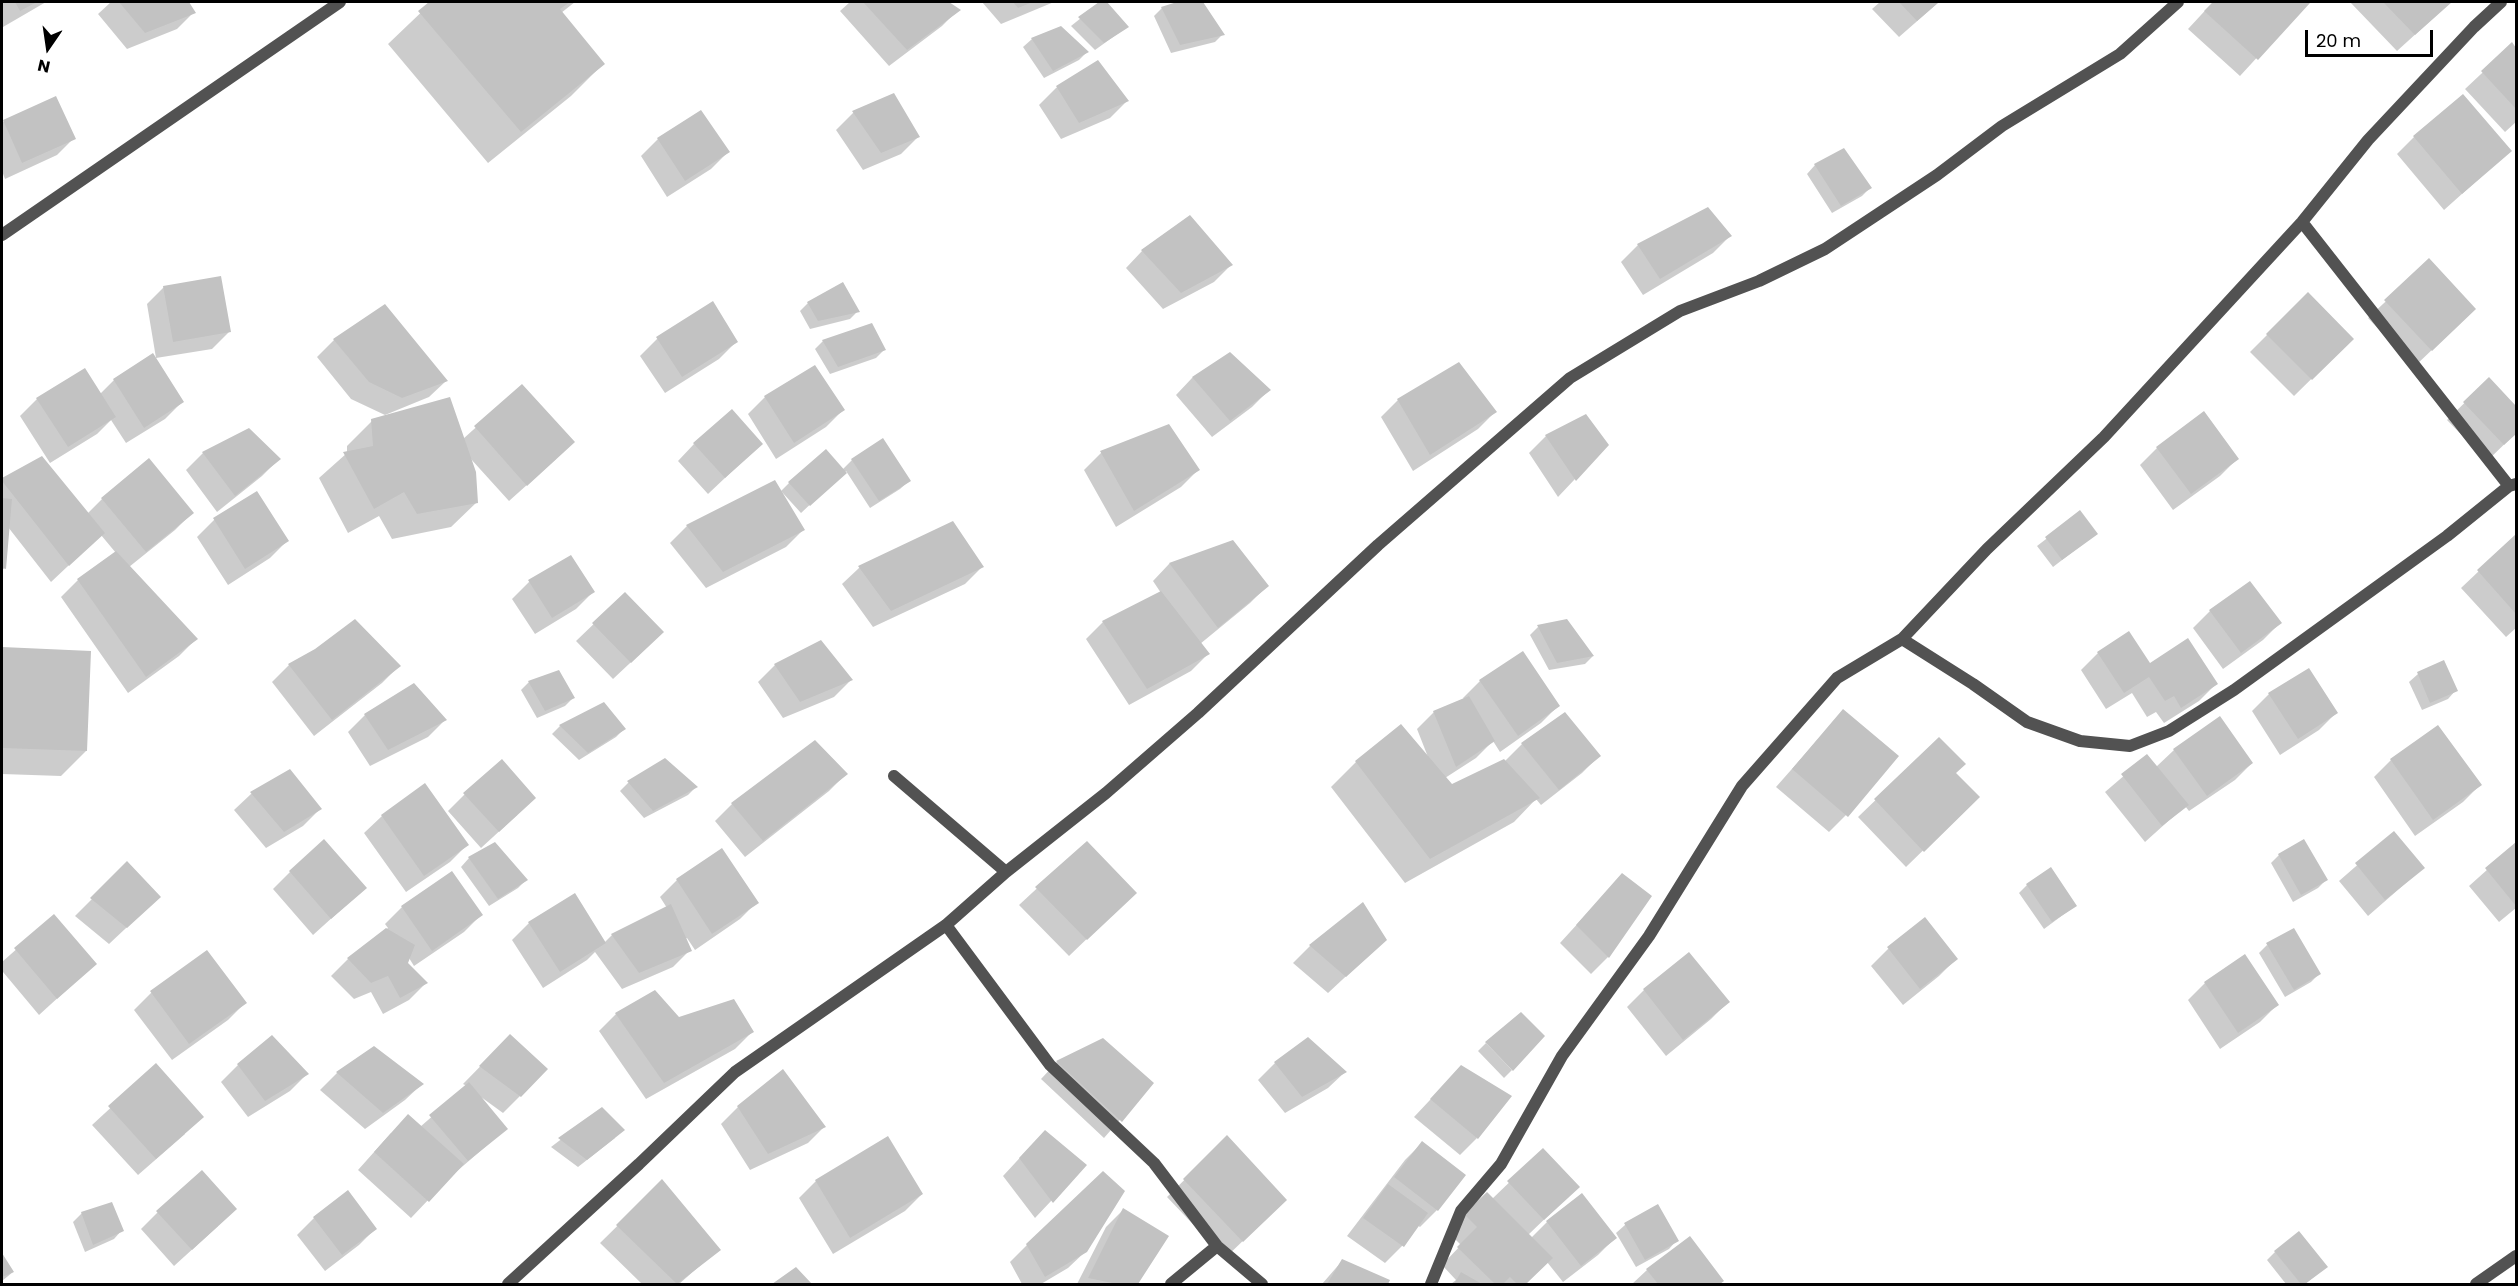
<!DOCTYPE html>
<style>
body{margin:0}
#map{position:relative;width:2518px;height:1286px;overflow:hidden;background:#fff;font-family:Poppins,sans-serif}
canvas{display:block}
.frame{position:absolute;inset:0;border:3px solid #000;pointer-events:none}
.north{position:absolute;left:18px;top:18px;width:60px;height:60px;-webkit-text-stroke:4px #fff;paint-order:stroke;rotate:193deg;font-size:16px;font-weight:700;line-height:24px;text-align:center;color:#000}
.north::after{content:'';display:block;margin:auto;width:21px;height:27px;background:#000;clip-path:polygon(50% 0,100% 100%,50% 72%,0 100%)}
.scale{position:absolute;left:2305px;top:30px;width:128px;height:27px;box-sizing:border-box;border:3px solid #000;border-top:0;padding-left:8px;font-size:18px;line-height:21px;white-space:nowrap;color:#000;-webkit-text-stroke:4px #fff;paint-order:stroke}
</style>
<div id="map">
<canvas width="2518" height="1286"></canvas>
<div class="frame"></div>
<div class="north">N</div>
<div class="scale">20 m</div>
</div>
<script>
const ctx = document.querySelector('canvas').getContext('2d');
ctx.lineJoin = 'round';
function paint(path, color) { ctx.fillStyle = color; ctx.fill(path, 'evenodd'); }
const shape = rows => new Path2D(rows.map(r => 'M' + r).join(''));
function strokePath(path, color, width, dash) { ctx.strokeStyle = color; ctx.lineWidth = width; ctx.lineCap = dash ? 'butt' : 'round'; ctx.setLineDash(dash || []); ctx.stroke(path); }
const shadow = shape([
 [2,2,46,2,3,27],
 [111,2,188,2,194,12,177,29,127,49,98,14],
 [432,2,575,2,561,13,603,64,571,96,488,163,388,44],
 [850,2,946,2,958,10,942,26,889,66,840,11],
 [982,2,1054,2,1001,24],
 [1101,2,1105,2,1127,27,1095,50,1071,26],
 [1182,2,1201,2,1223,34,1215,42,1171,53,1154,16,1162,8],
 [1880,2,1939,2,1899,37,1872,9],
 [2213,2,2306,2,2307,3,2240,76,2188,29],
 [2350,2,2451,2,2397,51],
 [1061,28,1087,52,1079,60,1044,78,1023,47,1032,39],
 [2512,45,2516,50,2516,122,2505,132,2465,89],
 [1097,62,1127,101,1110,118,1061,139,1039,105,1056,88],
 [894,95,918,137,901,154,863,170,836,130,853,113],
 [4,121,74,138,57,155,5,179,2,171,2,123],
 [2414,137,2510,151,2444,210,2397,154],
 [658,139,728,152,711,169,667,197,641,156],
 [1815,165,1870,188,1862,196,1832,213,1807,174],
 [1708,209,1730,236,1713,253,1643,295,1621,262,1638,245],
 [1142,251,1231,265,1214,282,1163,309,1126,268],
 [2429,261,2457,326,2414,367,2368,318],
 [164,287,229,332,212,349,156,358,147,304],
 [2308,294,2352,339,2294,396,2250,352],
 [808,303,858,311,850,319,810,329,800,311],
 [384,306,446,381,429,397,385,415,351,399,317,357,334,340],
 [657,339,736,342,719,359,665,393,640,356],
 [823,341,884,350,876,358,830,374,815,349],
 [1230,354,1269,390,1252,407,1212,437,1176,395,1192,378],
 [153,355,182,402,165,419,126,443,111,420,97,434,50,463,20,416,37,399,100,394,114,380],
 [2489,379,2516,408,2516,433,2487,461,2447,420],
 [522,386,556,459,509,501,470,458,477,502,451,527,392,539,379,516,348,533,319,478,347,453,347,446,372,421,463,439],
 [765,397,843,410,826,427,776,459,748,414],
 [1398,400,1495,412,1478,429,1413,471,1381,417],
 [2204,413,2237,459,2220,476,2173,510,2140,465,2157,448],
 [1168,426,1198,470,1181,487,1116,527,1084,470,1101,453],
 [1546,436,1607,445,1558,497,1529,453],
 [694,444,744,460,708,494,678,461],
 [203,453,279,459,262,476,217,512,186,470],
 [42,458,87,514,102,499,192,513,175,530,129,567,196,639,179,656,128,693,61,597,78,580,116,553,101,535,51,582,8,527,4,568,2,571,2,479],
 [852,460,909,481,900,489,870,508,846,471,801,513,781,491,803,530,786,547,706,588,670,543,687,526,780,492,789,483,842,470],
 [257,493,287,541,270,558,228,585,197,537,214,520],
 [2080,513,2096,534,2053,567,2037,546],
 [953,523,982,567,965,584,873,627,842,584,859,568],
 [2516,536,2516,628,2506,637,2461,588],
 [1233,542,1267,586,1250,603,1200,644,1208,654,1191,671,1129,705,1086,639,1103,622,1161,593,1153,581,1169,564],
 [529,582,593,592,576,609,535,634,512,599],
 [625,594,645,649,613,679,576,641],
 [2210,611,2280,623,2263,640,2223,669,2193,628],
 [1538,627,1593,656,1585,664,1549,670,1530,635],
 [820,642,851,680,834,697,783,718,758,682,775,665],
 [2,649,89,653,86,751,61,776,2,774],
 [316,650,399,666,382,683,314,736,272,682,289,665],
 [2098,653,2149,665,2216,684,2199,701,2164,723,2156,712,2147,717,2132,693,2106,709,2081,670],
 [2443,662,2456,690,2448,699,2422,710,2409,682,2418,674],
 [1480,681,1558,706,1541,723,1500,752,1493,741,1476,758,1445,778,1451,785,1504,762,1522,744,1599,756,1582,773,1541,805,1536,799,1514,822,1405,883,1331,787,1356,762,1400,726,1428,757,1417,729,1434,712,1465,700,1463,698],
 [529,682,573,698,565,706,537,718,521,690],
 [414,684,445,720,428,737,370,766,348,732,365,715],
 [2269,694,2336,713,2319,730,2280,755,2252,711],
 [1843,711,1846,815,1829,832,1776,787],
 [2219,718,2252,763,2235,780,2189,811,2185,806,2145,842,2105,792,2147,756,2156,767,2174,750],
 [560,726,624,729,616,737,579,760,552,734],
 [2438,727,2480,785,2463,802,2415,836,2374,777,2391,760],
 [1939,739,1954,773,1978,797,1906,867,1858,817],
 [665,760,696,787,688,795,644,818,620,791,628,783],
 [290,770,320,809,303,826,266,848,234,810,251,794],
 [846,774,829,791,745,857,715,821,732,804],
 [425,785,467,845,450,862,406,892,364,833,382,816],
 [465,794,517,815,481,848,448,811],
 [2394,833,2423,868,2368,916,2339,881],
 [1086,843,1118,909,1069,956,1019,905],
 [2516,844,2516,908,2499,922,2469,886],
 [722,850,757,902,740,919,695,950,687,938,685,939,690,950,673,967,622,989,595,952,587,960,543,988,512,940,529,923,604,943,612,935,667,908,660,897,677,880],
 [2279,855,2326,880,2318,888,2293,902,2271,863],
 [469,858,526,880,518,888,489,906,461,867],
 [127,864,141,914,109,944,75,916],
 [290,872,365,888,313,935,273,889],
 [1622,875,1650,896,1608,957,1591,974,1560,943],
 [2027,885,2075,906,2044,929,2019,893],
 [1363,904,1385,940,1328,993,1293,963,1310,946],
 [402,907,481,915,464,932,414,966,409,958,407,963,426,983,409,1000,383,1014,371,992,354,999,331,976,348,959,388,928,385,924],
 [54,916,95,964,39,1015,3,972,2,974,2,962],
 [1925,919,1956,959,1939,976,1903,1005,1871,966,1888,949],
 [2267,945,2319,974,2311,982,2285,997,2259,953],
 [207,952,245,1003,228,1020,172,1060,134,1010,151,993],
 [1689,954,1728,1002,1711,1019,1666,1056,1627,1007,1644,990],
 [2205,983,2277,1005,2260,1022,2220,1049,2188,1000],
 [616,1014,679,1019,752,1032,735,1049,646,1099,599,1031],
 [510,1036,520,1096,503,1113,481,1097,506,1129,449,1178,411,1218,358,1170,391,1133,420,1127,467,1086,463,1084],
 [1486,1043,1512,1070,1504,1078,1478,1051],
 [374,1048,422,1084,405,1100,365,1129,320,1090,337,1073],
 [1057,1062,1152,1083,1104,1138,1041,1079],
 [1275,1063,1345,1072,1328,1088,1285,1113,1258,1080],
 [238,1065,307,1074,290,1091,248,1117,221,1082],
 [156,1066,185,1134,138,1175,92,1125],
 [1445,1084,1477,1138,1460,1155,1414,1117],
 [738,1107,824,1127,808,1143,750,1170,721,1124],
 [601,1109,615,1138,578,1167,551,1147],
 [887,1138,922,1194,905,1211,833,1254,799,1198,816,1181],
 [1227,1138,1268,1217,1225,1258,1167,1197],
 [1422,1143,1437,1210,1420,1227,1417,1225,1402,1246,1385,1263,1347,1236,1405,1160],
 [1028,1149,1085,1165,1035,1218,1003,1176],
 [1543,1150,1578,1187,1528,1235,1531,1238,1547,1222,1582,1195,1615,1238,1598,1255,1563,1282,1547,1262,1524,1284,1451,1284,1456,1280,1442,1265,1461,1245,1448,1232,1487,1194,1492,1199],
 [662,1182,719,1249,679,1284,642,1284,600,1243],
 [1657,1206,1677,1240,1669,1249,1636,1267,1616,1233,1625,1225],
 [1123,1210,1167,1237,1136,1284,1077,1284,1106,1227],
 [158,1212,218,1226,174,1266,141,1229],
 [82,1213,122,1230,114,1239,85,1252,73,1222],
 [314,1218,376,1228,359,1245,325,1271,297,1235],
 [1690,1238,1722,1281,1719,1284,1632,1284,1647,1270],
 [1027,1245,1086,1251,1068,1268,1041,1284,1022,1284,1010,1262],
 [2275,1252,2326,1267,2305,1284,2286,1284,2267,1260],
 [2,1256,13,1272,2,1281],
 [1342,1261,1388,1281,1386,1284,1322,1284]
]);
const building = shape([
 [15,2,37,2,20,11],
 [119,2,189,2,196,13,145,33],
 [429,2,570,2,560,9,605,64,521,132,418,11],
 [863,2,949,2,961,10,907,50],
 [1013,2,1033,2,1018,8],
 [1099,2,1107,2,1129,27,1104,43,1078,17],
 [1177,2,1203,2,1225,35,1180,45,1161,7],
 [1899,2,1939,2,1917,21],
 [2213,2,2308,2,2310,3,2258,60,2204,11],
 [2383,2,2452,2,2415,35],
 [1061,26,1089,52,1053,71,1031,38],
 [2512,42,2516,48,2516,109,2481,71],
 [1098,60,1129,101,1079,123,1056,86],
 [894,93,920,137,881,153,852,111],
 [2463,94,2512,151,2462,194,2413,136],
 [56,96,76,139,22,163,3,120],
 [701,110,730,152,685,181,657,138],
 [1844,148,1872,188,1841,206,1814,164],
 [1708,207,1732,236,1660,279,1637,244],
 [1190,215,1233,265,1181,293,1141,250],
 [2429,258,2476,309,2432,351,2384,300],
 [221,276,231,332,173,342,163,286],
 [843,282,860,312,818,321,807,302],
 [2308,292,2354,339,2312,380,2266,334],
 [713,301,738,342,682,377,656,337],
 [385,304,448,381,402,398,369,382,333,339],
 [872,323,886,350,838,367,822,340],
 [1230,352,1271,390,1230,421,1192,377],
 [153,353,184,402,144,428,113,379],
 [1459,362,1497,412,1430,455,1397,399],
 [815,365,845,410,794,443,764,396],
 [85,368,116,417,68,447,36,398],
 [2489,377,2516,406,2516,434,2504,445,2463,402],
 [522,384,575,442,527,486,474,426],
 [450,397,476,472,478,503,417,514,404,492,374,509,343,452,373,446,371,419],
 [732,409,763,444,725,478,693,443],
 [2204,411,2239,459,2191,494,2156,447],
 [1586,414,1609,445,1576,481,1545,435],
 [1169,424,1200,470,1134,511,1100,451],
 [249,428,281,459,235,496,202,452],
 [883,438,911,481,879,501,851,459],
 [826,449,847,473,810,506,788,482],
 [42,456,105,533,69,566,2,481,2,478],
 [149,458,194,513,146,552,101,498],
 [775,480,805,530,723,572,686,525],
 [257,491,289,541,245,569,213,518],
 [2,498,12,499,6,569,2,568],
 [2080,510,2098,534,2062,560,2045,537],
 [953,521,984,567,891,611,858,566],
 [2516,534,2516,614,2477,570],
 [1233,540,1269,586,1218,628,1169,563],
 [116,551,198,639,146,677,77,579],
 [571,555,595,592,552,618,528,580],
 [2250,581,2282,623,2241,653,2209,610],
 [1161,591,1210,654,1147,689,1102,621],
 [625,592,664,632,631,663,592,623],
 [355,619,401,666,332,720,288,664,315,649],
 [1567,619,1594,656,1557,663,1537,625],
 [2129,631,2150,663,2188,638,2218,684,2181,708,2174,696,2165,701,2149,677,2124,693,2097,652],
 [821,640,853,680,800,702,774,664],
 [2,647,91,651,87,751,2,748],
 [1523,651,1560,706,1518,736,1479,680],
 [2444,660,2458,691,2430,703,2417,672],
 [2309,668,2338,713,2298,739,2268,693],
 [559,670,575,698,545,711,528,681],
 [414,683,447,720,388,750,364,714],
 [1469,696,1495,741,1456,767,1433,711],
 [604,702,626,729,588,753,559,725],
 [1843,709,1899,756,1848,817,1792,769],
 [1565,712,1601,756,1559,790,1521,743],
 [2220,716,2253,763,2207,796,2173,749],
 [1401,724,1452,784,1504,759,1540,798,1430,859,1355,761],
 [2438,725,2482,785,2433,820,2390,759],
 [1939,737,1966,764,1956,773,1980,797,1924,852,1874,799],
 [815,740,848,774,763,841,731,803],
 [2147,754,2189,805,2162,826,2121,774],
 [665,758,698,787,653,811,627,781],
 [502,759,536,798,499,832,463,793],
 [290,769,322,809,284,832,250,792],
 [425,783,469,845,424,876,381,815],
 [2394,831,2425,868,2385,900,2355,863],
 [324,839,367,888,331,919,289,871],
 [2304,839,2328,880,2301,895,2278,854],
 [1087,841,1137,893,1087,940,1035,887],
 [495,842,528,880,498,899,468,857],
 [2516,842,2516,906,2485,868],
 [722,848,759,903,712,934,676,879],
 [127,861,161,897,127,928,90,898],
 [2051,867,2077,906,2052,922,2026,884],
 [452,871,483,915,432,951,401,906],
 [1622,873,1652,896,1609,958,1576,925],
 [575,893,606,943,560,972,528,922],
 [1363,902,1387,940,1346,977,1309,945],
 [671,904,692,951,639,973,611,934],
 [54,914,97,964,57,999,14,948],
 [1925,917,1958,959,1920,989,1887,947],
 [386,928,415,945,408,963,428,983,400,998,388,976,371,983,347,958],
 [2294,928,2321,974,2294,990,2266,943],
 [207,950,247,1003,189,1044,150,991],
 [1689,952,1730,1002,1683,1040,1643,989],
 [2245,954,2279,1005,2238,1033,2204,982],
 [655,990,679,1017,734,999,754,1032,664,1083,615,1013],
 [1521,1012,1545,1036,1513,1071,1485,1042],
 [510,1034,548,1069,521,1097,479,1066],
 [272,1035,309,1074,265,1101,237,1064],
 [1308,1037,1347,1072,1302,1097,1274,1062],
 [1103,1038,1154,1083,1122,1122,1056,1061],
 [374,1046,424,1084,383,1113,336,1072],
 [156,1063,204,1117,156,1159,108,1106],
 [1461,1065,1512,1096,1478,1139,1430,1099],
 [783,1069,826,1127,768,1154,737,1106],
 [469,1082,508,1129,468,1161,429,1115],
 [602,1107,625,1130,587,1160,558,1138],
 [408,1114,464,1164,429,1202,374,1152],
 [1045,1130,1087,1165,1053,1203,1019,1158],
 [1227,1135,1287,1200,1243,1242,1183,1179],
 [888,1136,923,1194,850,1238,815,1180],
 [1422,1141,1466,1175,1438,1211,1394,1177],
 [1543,1148,1580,1187,1544,1220,1507,1181],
 [202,1170,237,1209,192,1250,156,1211],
 [1103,1171,1125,1191,1087,1252,1045,1277,1026,1244],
 [662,1179,721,1250,677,1284,616,1225],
 [1388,1184,1428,1213,1404,1247,1363,1218],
 [348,1190,377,1229,342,1255,313,1217],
 [1487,1192,1553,1258,1526,1284,1517,1284,1510,1277,1503,1284,1495,1284,1457,1247,1477,1227,1464,1214],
 [1582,1193,1617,1238,1581,1266,1546,1221],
 [112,1202,124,1231,93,1245,81,1212],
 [1658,1204,1679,1241,1645,1260,1624,1223],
 [1123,1208,1169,1236,1138,1284,1117,1284,1088,1278],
 [2299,1231,2328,1267,2305,1284,2301,1284,2274,1251],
 [1690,1236,1724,1281,1720,1284,1658,1284,1646,1269],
 [2,1253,14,1272,2,1277],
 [1342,1259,1390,1280,1388,1284,1327,1284],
 [796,1267,812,1284,772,1284],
 [1461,1272,1482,1284,1454,1284]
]);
const street = shape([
 [2302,222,2509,486],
 [2,235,340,2],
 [1902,639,1973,684,2027,722,2080,741,2130,746,2169,731,2234,690,2447,536,2509,486,2516,484],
 [894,776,1006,872],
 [946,925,1050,1065,1154,1163,1217,1246],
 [508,1284,639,1164,735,1072,946,925,1006,872,1106,793,1198,713,1378,545,1570,378,1680,311,1759,281,1825,249,1937,175,2002,126,2120,54,2178,2],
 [1171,1284,1217,1246,1262,1284],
 [1431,1284,1461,1211,1501,1164,1562,1056,1649,936,1742,786,1837,678,1902,639,1987,549,2104,437,2302,222,2368,140,2474,27,2501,2],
 [2476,1284,2516,1256]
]);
paint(shadow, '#0003');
paint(building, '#c2c2c2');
strokePath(street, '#525252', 12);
</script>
